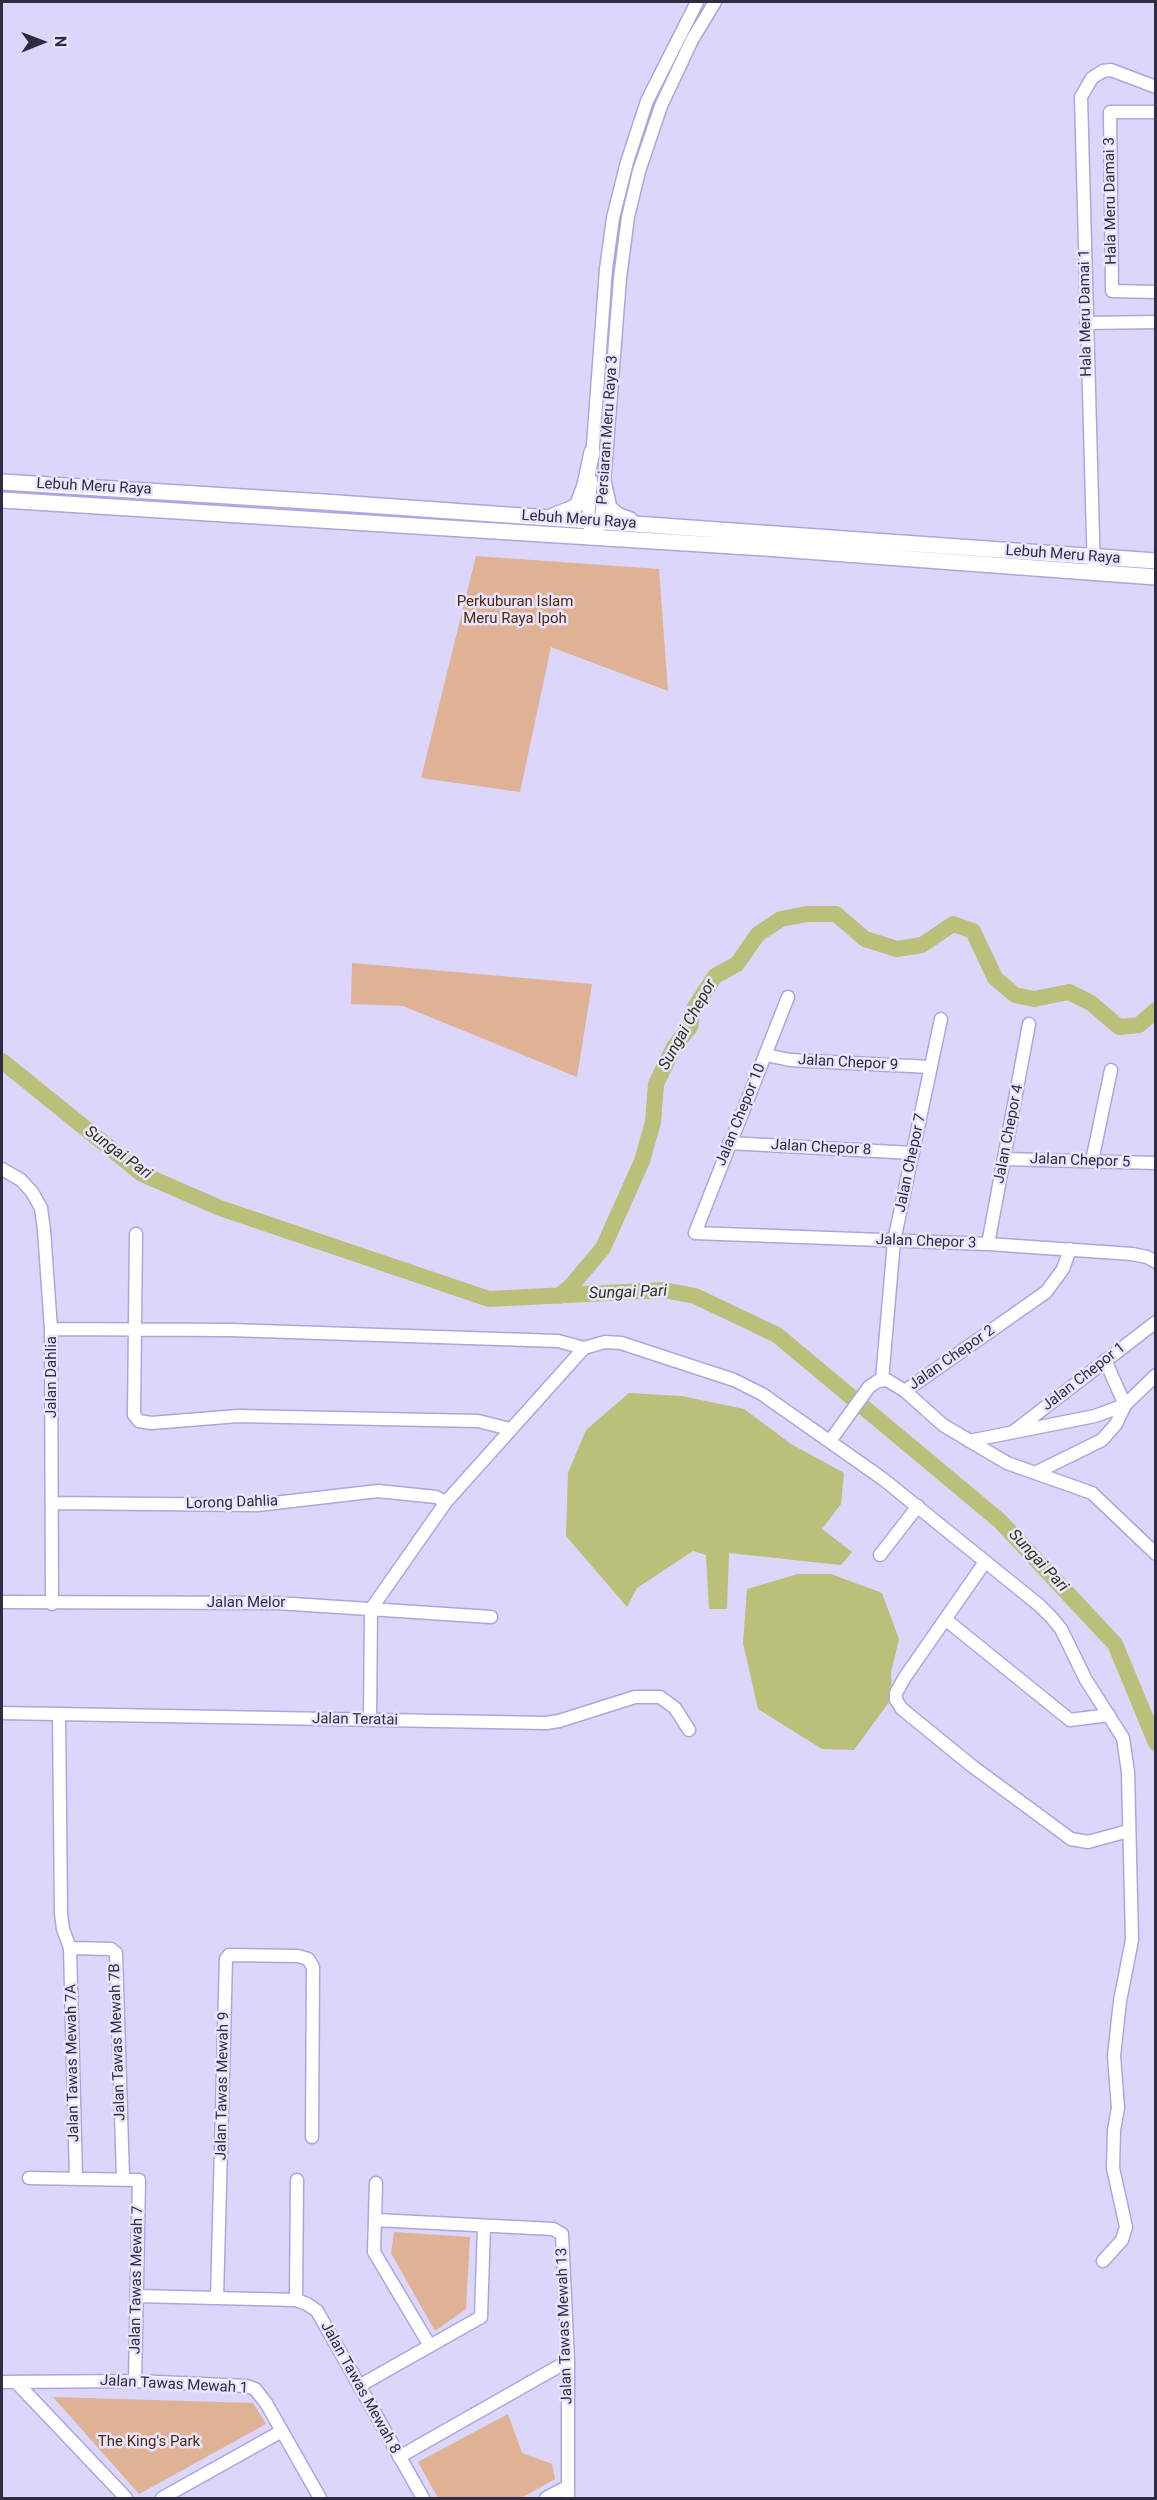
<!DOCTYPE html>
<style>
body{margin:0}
#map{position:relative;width:1157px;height:2500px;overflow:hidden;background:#dbd6fa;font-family:Roboto,sans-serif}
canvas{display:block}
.frame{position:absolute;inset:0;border:3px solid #2f2b42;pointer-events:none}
.north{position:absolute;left:12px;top:12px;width:60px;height:60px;-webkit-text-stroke:4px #e8e5fd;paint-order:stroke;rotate:89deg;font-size:16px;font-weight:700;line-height:24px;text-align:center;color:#2f2b42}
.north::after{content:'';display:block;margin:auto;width:21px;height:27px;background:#2f2b42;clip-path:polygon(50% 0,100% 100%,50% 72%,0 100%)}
</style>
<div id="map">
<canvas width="1157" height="2500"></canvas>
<div class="frame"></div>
<div class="north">N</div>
</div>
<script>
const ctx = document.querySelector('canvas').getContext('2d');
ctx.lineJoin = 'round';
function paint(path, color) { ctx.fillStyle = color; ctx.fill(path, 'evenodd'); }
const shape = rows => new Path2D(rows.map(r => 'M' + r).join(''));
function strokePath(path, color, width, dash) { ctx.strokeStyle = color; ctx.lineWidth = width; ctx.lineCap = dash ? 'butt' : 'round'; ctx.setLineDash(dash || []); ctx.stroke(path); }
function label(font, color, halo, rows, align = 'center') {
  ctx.font = font + ' Roboto,sans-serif'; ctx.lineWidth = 5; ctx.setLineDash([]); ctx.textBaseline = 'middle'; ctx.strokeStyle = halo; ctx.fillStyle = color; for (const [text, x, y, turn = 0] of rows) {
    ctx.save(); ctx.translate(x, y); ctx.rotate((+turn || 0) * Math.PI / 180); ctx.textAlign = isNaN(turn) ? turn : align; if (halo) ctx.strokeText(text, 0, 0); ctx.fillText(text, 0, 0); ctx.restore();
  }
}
const green = shape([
 [476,556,659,569,668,691,551,647,520,792,421,778],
 [352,963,592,984,577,1077,403,1006,351,1004],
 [394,2232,470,2237,466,2309,435,2331,391,2253],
 [53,2397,253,2403,266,2424,139,2494],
 [508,2414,522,2453,552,2464,555,2479,521,2498,438,2498,418,2462]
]);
const water = shape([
 [629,1393,682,1396,744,1409,791,1444,844,1473,841,1504,822,1529,852,1552,841,1565,729,1553,727,1609,709,1609,706,1555,693,1551,637,1588,627,1607,566,1536,568,1473,586,1430],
 [798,1574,831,1574,882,1593,899,1639,891,1672,892,1698,854,1750,822,1749,758,1709,743,1643,747,1589]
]);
const river = shape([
 [2,1061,142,1174,220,1208,489,1299,664,1290,695,1296,777,1335,1000,1521,1115,1644,1156,1743],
 [559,1296,571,1286,603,1248,642,1161,653,1122,656,1084,674,1047,690,1027,693,1010,715,976,737,964,758,934,781,919,807,914,836,914,865,939,897,949,922,945,953,924,973,931,995,978,1015,995,1034,999,1069,992,1091,1003,1119,1027,1139,1025,1156,1010]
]);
const minor = shape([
 [1156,112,1110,112,1112,291,1156,292],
 [1086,323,1156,322],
 [592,459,606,269,613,218,627,162,647,101,697,2],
 [590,528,588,520,591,480],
 [593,538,601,522,620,278,628,217,639,171,661,106,692,40,715,2],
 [1094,574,1081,97,1092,78,1103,71,1111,70,1156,87],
 [788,997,695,1233,988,1244,1132,1254,1147,1257,1156,1262],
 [766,1055,790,1060,931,1067],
 [729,1143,913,1153],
 [1004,1159,1156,1163],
 [1092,1161,1111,1070],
 [2,1169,21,1180,32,1192,41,1208,44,1230,51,1329,52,1604],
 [136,1234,134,1415,139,1421,151,1423,238,1416,478,1421,510,1429],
 [988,1244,1029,1024],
 [51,1329,230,1330,558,1341,584,1348],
 [1105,1360,1125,1405],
 [882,1380,894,1241,941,1019],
 [905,1391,1046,1292,1063,1269,1070,1249],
 [1013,1432,1156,1322],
 [830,1441,869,1387,878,1381,887,1380,905,1391,943,1425,1007,1463,1092,1493,1156,1554],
 [969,1441,1095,1416,1125,1405],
 [1035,1473,1102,1440,1116,1424,1125,1405,1156,1375],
 [53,1503,257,1505,378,1491,436,1497,446,1502],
 [880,1555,918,1506],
 [985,1562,905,1677,896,1693,896,1700,902,1709,972,1766,1071,1839,1088,1842,1128,1831],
 [2,1602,277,1603,491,1617],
 [945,1619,1070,1720,1109,1715],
 [2,1713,546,1723,559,1721,635,1697,660,1697,675,1708,689,1730],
 [59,1714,61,1914,63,1929,70,1948,76,2178],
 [370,1720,371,1609,446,1502,584,1348,605,1342,621,1343,734,1380,762,1394,883,1479,1039,1605,1052,1618,1061,1629,1086,1680,1123,1738,1128,1772,1132,1940,1120,2001,1114,2056,1118,2108,1114,2130,1113,2168,1126,2227,1122,2240,1103,2261],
 [70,1948,111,1949,116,1953,123,2178],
 [29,2178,139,2180,135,2381],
 [376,2183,374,2252,430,2346],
 [376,2220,553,2229,562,2234,568,2361,568,2498],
 [137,2296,296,2300,307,2304,317,2311,423,2498],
 [217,2298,226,1959,229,1955,298,1956,308,1959,313,1967,312,2137],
 [296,2300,297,2180],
 [2,2382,135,2381,247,2386,255,2389,266,2403,320,2498],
 [16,2382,126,2498],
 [359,2386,481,2317,484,2226],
 [399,2457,568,2361],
 [162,2498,282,2431],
 [546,2498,567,2487]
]);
const major = shape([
 [2,482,324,502,1156,561],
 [604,485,609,508,617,515,630,520],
 [2,500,765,548,1156,577],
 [553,516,573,508,578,504,585,485,592,452]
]);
const streetNames = [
 ["Hala Meru Damai 3",1111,201,-91],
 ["Hala Meru Damai 1",1086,313,-91],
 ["Persiaran Meru Raya 3",608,430,-86],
 ["Lebuh Meru Raya",94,487,3],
 ["Lebuh Meru Raya",579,520,4],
 ["Lebuh Meru Raya",1063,555,4],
 ["Jalan Chepor 9",848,1063,3],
 ["Jalan Chepor 10",741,1115,-68],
 ["Jalan Chepor 4",1009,1134,-79],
 ["Jalan Chepor 8",821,1148,3],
 ["Jalan Chepor 5",1080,1161,2],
 ["Jalan Chepor 7",911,1163,-78],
 ["Jalan Chepor 3",926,1242,2],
 ["Jalan Chepor 2",952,1358,-35],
 ["Jalan Dahlia",52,1377,-90],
 ["Jalan Chepor 1",1084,1377,-38],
 ["Lorong Dahlia",232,1503,-2],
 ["Jalan Melor",246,1603],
 ["Jalan Teratai",355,1720,1],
 ["Jalan Tawas Mewah 7B",118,2042,-92],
 ["Jalan Tawas Mewah 7A",73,2063,-91],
 ["Jalan Tawas Mewah 9",223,2086,-89],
 ["Jalan Tawas Mewah 7",137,2280,-89],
 ["Jalan Tawas Mewah 13",565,2326,-92],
 ["Jalan Tawas Mewah 1",174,2385,3],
 ["Jalan Tawas Mewah 8",360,2388,61]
];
const parkNames = [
 ["Perkuburan Islam",515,602],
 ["Meru Raya Ipoh",515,619],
 ["The King's Park",149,2442]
];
const waterNames = [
 ["Sungai Chepor",688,1025,-61],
 ["Sungai Pari",118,1153,36],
 ["Sungai Pari",628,1293,-2],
 ["Sungai Pari",1038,1561,47]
];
paint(green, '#dfb195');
paint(water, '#babf79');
strokePath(river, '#babf79', 16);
strokePath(minor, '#aea5df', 15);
strokePath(major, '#aea5df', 18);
strokePath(minor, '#fff', 12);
strokePath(major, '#fff', 15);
label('15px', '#2f2b42', '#e8e5fd', streetNames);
label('15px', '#51280a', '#e8e5fd', parkNames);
label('italic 16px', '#303213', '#e8e5fd', waterNames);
</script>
